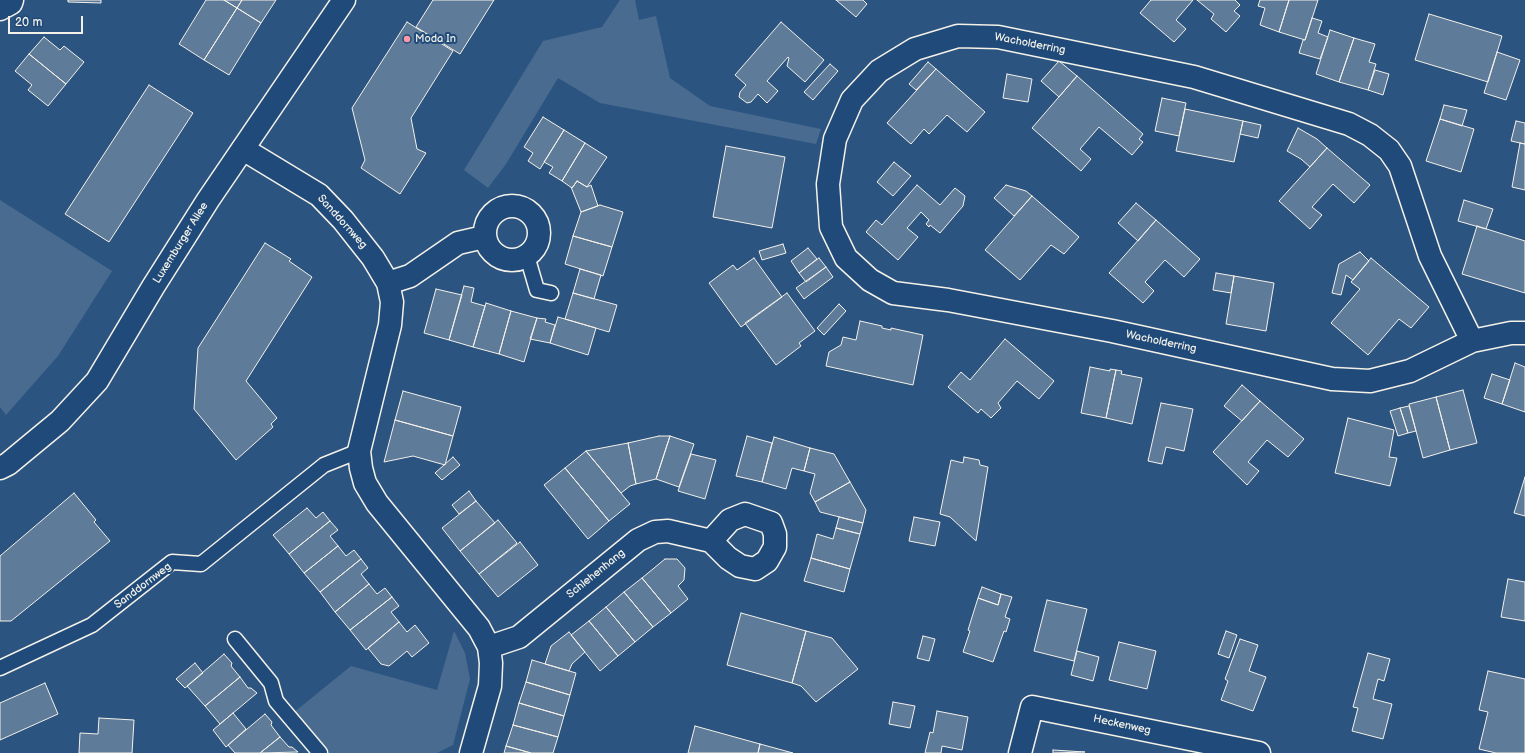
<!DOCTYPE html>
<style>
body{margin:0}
#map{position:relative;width:1525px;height:753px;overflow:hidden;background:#2c5481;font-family:"Balsamiq Sans",sans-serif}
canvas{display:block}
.scale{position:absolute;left:8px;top:16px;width:75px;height:18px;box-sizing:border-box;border:2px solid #f4f1e8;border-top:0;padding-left:5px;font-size:12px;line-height:14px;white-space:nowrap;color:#f4f1e8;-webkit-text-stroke:3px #1f4a7a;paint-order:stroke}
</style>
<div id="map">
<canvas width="1525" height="753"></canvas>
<div class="scale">20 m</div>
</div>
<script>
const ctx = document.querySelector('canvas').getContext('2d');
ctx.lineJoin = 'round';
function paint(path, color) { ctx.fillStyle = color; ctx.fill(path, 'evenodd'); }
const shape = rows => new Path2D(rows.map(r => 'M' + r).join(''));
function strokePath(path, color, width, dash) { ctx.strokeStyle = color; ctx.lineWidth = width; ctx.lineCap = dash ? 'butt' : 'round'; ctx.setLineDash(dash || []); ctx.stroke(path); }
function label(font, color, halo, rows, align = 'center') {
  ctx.font = font + ' "Balsamiq Sans",sans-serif'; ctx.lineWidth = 4; ctx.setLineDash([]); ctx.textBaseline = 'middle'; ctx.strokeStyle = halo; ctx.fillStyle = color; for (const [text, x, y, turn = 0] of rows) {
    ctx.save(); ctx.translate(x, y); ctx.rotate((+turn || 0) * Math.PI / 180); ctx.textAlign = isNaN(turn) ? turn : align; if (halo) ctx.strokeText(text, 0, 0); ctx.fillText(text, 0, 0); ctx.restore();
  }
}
const green = shape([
 [620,0,635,0,639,20,656,16,670,78,710,106,821,129,816,144,600,103,558,78,506,164,488,188,464,170,543,41,602,27],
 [0,200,112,271,58,356,6,415,0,407],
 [454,631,465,653,470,679,453,745,437,753,325,753,293,713,351,666,437,690]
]);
const building = shape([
 [68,0,101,0,101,3,68,2,68,0],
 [206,0,224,0,237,8,204,60,179,44,206,0],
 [224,0,242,0,237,8,224,0],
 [242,0,276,0,261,23,237,8,242,0],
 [433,0,494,0,460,54,416,27,433,0],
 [836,0,863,0,867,4,856,17,836,0],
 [1151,0,1193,0,1176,20,1186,29,1174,42,1140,13,1151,0],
 [1197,0,1235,0,1240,5,1234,11,1240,16,1226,32,1211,19,1214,14,1197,0],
 [1260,0,1289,0,1279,32,1260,25,1265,8,1258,6,1260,0],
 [1289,0,1318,0,1305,40,1279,32,1289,0],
 [237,8,261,23,229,75,204,60,237,8],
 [1429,14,1502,36,1488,82,1415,60,1429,14],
 [1312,18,1322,21,1318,33,1328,37,1320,59,1299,53,1303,40,1305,40,1312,18],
 [407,22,453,51,411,118,417,149,426,153,400,194,361,168,365,160,352,108,407,22],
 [781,22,824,60,805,82,787,66,789,58,788,57,767,81,778,91,767,103,758,94,751,102,747,103,739,97,740,92,746,85,735,75,781,22],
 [1330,30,1354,38,1339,82,1316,74,1330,30],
 [44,37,60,50,64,46,84,62,66,84,29,54,44,37],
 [1354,38,1375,44,1369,62,1376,64,1368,90,1339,82,1354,38],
 [1497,52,1520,60,1506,100,1484,93,1497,52],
 [29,54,66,84,48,106,28,90,32,85,15,71,29,54],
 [1059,61,1077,76,1059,97,1041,81,1059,61],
 [928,62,936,69,916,90,909,84,928,62],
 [830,64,838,71,813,100,804,92,830,64],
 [936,69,985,112,967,132,947,115,929,134,924,129,911,144,887,123,936,69],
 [1375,70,1389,74,1383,95,1368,90,1375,70],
 [1007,74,1032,79,1028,102,1003,98,1007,74],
 [1077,76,1143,134,1139,139,1143,142,1132,155,1099,127,1080,149,1091,159,1081,171,1032,128,1077,76],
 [149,85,193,113,109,242,65,214,149,85],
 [1162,98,1186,103,1179,136,1155,131,1162,98],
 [1444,105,1467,110,1462,126,1440,119,1444,105],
 [1185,109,1243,121,1234,162,1176,151,1185,109],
 [543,117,564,130,540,169,528,161,533,153,524,147,543,117],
 [1440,119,1474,129,1461,172,1426,161,1440,119],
 [1243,121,1261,125,1258,138,1240,134,1243,121],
 [1516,121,1525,123,1525,144,1511,141,1516,121],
 [1298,128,1317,139,1327,148,1310,167,1301,159,1287,151,1298,128],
 [564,130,585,143,562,181,549,173,553,167,544,162,564,130],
 [585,143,607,157,587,187,577,181,572,188,562,181,585,143],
 [1520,143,1525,144,1525,190,1512,187,1520,143],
 [726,146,785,157,772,228,713,217,726,146],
 [1327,148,1370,185,1354,203,1333,184,1312,207,1322,215,1310,229,1279,201,1327,148],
 [894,162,911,176,893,196,877,182,894,162],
 [577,181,587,187,591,185,598,206,581,212,571,187,572,188,577,181],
 [917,185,940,205,955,188,965,196,963,206,940,233,930,225,929,227,926,224,929,220,921,212,907,228,918,237,898,260,866,232,876,220,882,225,917,185],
 [1006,185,1026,191,1032,196,1014,216,994,198,1006,185],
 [1032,196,1079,237,1064,254,1051,245,1020,280,985,250,1032,196],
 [1464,200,1493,209,1486,229,1458,221,1464,200],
 [1136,203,1156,220,1138,241,1118,223,1136,203],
 [600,205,623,212,612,247,573,236,581,212,600,205],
 [1156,220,1200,259,1184,277,1165,260,1145,282,1154,291,1143,303,1109,273,1156,220],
 [1477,226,1525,241,1525,293,1462,274,1477,226],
 [573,236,612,247,603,276,565,264,573,236],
 [265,243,291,259,289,261,312,277,246,381,277,418,271,424,273,427,236,460,194,409,198,348,265,243],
 [783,244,786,253,762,260,759,251,783,244],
 [808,248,817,259,799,273,791,261,808,248],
 [1360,252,1369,261,1353,280,1346,275,1341,295,1332,293,1339,264,1360,252],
 [754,258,782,297,741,327,709,283,733,265,737,270,754,258],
 [819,258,826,267,806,282,799,273,819,258],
 [1371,258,1429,307,1411,328,1399,319,1368,355,1331,323,1360,289,1351,282,1371,258],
 [826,267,833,277,804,299,796,288,826,267],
 [580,269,601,275,594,299,573,293,580,269],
 [1216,273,1234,276,1231,293,1213,290,1216,273],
 [1234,276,1274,283,1266,331,1226,324,1234,276],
 [464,286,474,288,471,302,485,306,473,347,449,340,464,286],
 [436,289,462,295,449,340,424,333,436,289],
 [573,293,617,305,609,332,565,319,573,293],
 [787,293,815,331,799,343,801,346,776,365,745,323,787,293],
 [486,303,511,311,499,354,473,347,486,303],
 [839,304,846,311,824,335,817,328,839,304],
 [511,311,537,318,524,362,499,354,511,311],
 [558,317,596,328,588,355,550,343,558,317],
 [537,318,546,319,545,322,555,325,550,343,530,339,537,318],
 [860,321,882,326,882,328,891,330,891,328,923,335,913,385,826,366,829,352,841,345,843,337,856,340,860,321],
 [1005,339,1054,381,1039,399,1017,381,998,403,1001,408,991,418,981,409,978,413,948,387,961,372,970,380,1005,339],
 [1515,363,1525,367,1525,412,1502,404,1515,363],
 [1090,367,1110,371,1110,369,1116,370,1106,418,1081,413,1090,367],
 [1116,370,1122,371,1121,374,1142,378,1132,424,1106,418,1116,370],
 [1492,374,1510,380,1502,404,1484,398,1492,374],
 [1242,385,1260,401,1242,421,1224,406,1242,385],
 [1463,390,1477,443,1450,450,1436,397,1463,390],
 [403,391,461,407,453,436,395,420,403,391],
 [1436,397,1450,450,1423,458,1409,404,1436,397],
 [1260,401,1304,439,1288,457,1267,440,1248,462,1259,471,1247,485,1213,452,1260,401],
 [1161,403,1193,409,1184,451,1166,447,1162,464,1148,461,1161,403],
 [1409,406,1416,431,1408,433,1400,408,1409,406],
 [1400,408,1408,433,1398,436,1390,411,1400,408],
 [1348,418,1394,430,1389,457,1397,458,1390,486,1335,473,1348,418],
 [395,420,453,436,445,465,413,456,384,462,395,420],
 [659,436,670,436,656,479,636,484,628,443,659,436],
 [670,436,694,444,679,487,656,479,670,436],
 [747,436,772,443,762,482,736,476,747,436],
 [774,437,810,448,804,471,792,468,786,489,762,482,774,437],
 [628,443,636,484,630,486,621,493,586,451,628,443],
 [810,448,834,454,850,482,815,502,810,493,815,474,804,471,810,448],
 [586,451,630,504,609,521,565,468,586,451],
 [691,454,716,460,705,499,678,491,691,454],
 [453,457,460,465,442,480,435,473,453,457],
 [964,457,979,460,980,465,988,467,976,541,950,517,940,514,951,460,963,463,964,457],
 [565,468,609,521,588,539,544,485,565,468],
 [1525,477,1525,516,1514,513,1525,477],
 [850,482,866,510,863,523,820,512,815,502,850,482],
 [469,491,476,501,459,514,452,505,469,491],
 [74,493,96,520,94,522,110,541,11,621,0,621,0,556,74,493],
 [476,501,495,523,460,551,442,528,476,501],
 [307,508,316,518,323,512,330,521,289,554,273,535,307,508],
 [839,517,863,523,860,534,836,528,839,517],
 [914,517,940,522,935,546,909,541,914,517],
 [498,520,517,543,479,574,460,551,498,520],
 [330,521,338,530,330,536,338,546,304,573,289,554,330,521],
 [836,528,860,534,850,569,811,558,817,534,833,539,836,528],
 [520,542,538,565,498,597,479,574,520,542],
 [338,546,346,556,354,550,361,559,320,592,304,573,338,546],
 [811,558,850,569,844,592,804,581,811,558],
 [361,559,368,568,361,574,369,584,335,612,320,592,361,559],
 [665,559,677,559,685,568,684,580,678,586,688,599,671,613,642,578,665,559],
 [642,578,671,613,653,627,624,592,642,578],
 [1508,579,1525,582,1525,621,1501,617,1508,579],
 [369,584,377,594,385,588,392,597,350,630,335,612,369,584],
 [982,587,1001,594,998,605,978,598,982,587],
 [624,592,653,627,635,642,606,607,624,592],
 [1001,594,1012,597,1005,617,1010,619,1006,632,1004,631,993,662,963,652,970,631,968,630,978,598,998,605,1001,594],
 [392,597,399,606,391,612,399,622,366,650,350,630,392,597],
 [1047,600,1087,609,1074,661,1034,651,1047,600],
 [606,607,635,642,618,656,589,621,606,607],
 [741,613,806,631,792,683,727,665,741,613],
 [589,621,618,656,600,671,571,635,589,621],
 [399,622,407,632,415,625,429,643,412,657,407,651,389,666,381,664,368,648,399,622],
 [806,631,832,638,858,669,816,702,801,686,792,683,806,631],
 [1226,631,1237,635,1229,658,1218,654,1226,631],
 [569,632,585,652,572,664,569,671,545,664,551,646,569,632],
 [923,636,935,639,929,661,917,658,923,636],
 [1240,639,1258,645,1249,671,1266,677,1253,711,1221,700,1228,681,1225,679,1240,639],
 [1119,642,1156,651,1147,689,1109,680,1119,642],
 [1077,651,1099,657,1093,681,1071,675,1077,651],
 [1368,653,1390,659,1384,681,1378,679,1373,699,1392,704,1383,739,1352,731,1358,708,1353,707,1368,653],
 [224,654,232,663,231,666,240,677,205,706,187,686,224,654],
 [532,660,576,673,570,695,526,682,532,660],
 [195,663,203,673,185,688,176,679,195,663],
 [1488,671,1525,679,1525,753,1496,753,1479,749,1488,712,1479,710,1488,671],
 [240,677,248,688,251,688,257,693,220,724,205,706,240,677],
 [526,682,570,695,564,716,519,703,526,682],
 [45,683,58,714,0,740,0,703,45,683],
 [893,702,915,706,910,728,889,724,893,702],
 [519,703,564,716,558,737,513,725,519,703],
 [937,711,968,717,962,750,942,746,941,753,925,753,930,732,933,733,937,711],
 [233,713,246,729,226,747,213,730,233,713],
 [265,714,272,722,271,725,280,737,260,753,235,753,228,745,265,714],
 [99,718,134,720,132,753,79,753,80,733,98,734,99,718],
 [513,725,558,737,553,753,531,753,506,746,513,725],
 [695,726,760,744,758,753,688,753,695,726],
 [280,737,289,747,292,747,298,752,260,753,280,737],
 [760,744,793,753,758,753,760,744],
 [506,746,531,753,504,753,506,746],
 [1053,750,1085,752,1053,753,1053,750]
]);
const lane = shape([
 [527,256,537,290,551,293],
 [235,639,271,683,276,701,320,753],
 [0,668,92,625,172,562,201,564,324,465,359,451]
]);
const street = shape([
 [0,9,11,3,12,0],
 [958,36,998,37,1194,77,1349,124,1370,135,1389,150,1400,166,1430,256,1472,341,1410,371,1370,381,1332,379,1112,331,948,300,893,293,870,280,846,258,831,227,828,184,835,139,852,100,879,71,915,49,958,36],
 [243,149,319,195,343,220,373,258,388,283,392,302,390,325,359,451,361,468,365,483,377,503,479,628,489,647,491,663,490,686,471,753],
 '485 233a27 27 0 1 1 54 0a27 27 0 1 1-54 0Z',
 [388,283,410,276,458,243,484,237],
 [1472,341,1511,333,1525,333],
 [489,647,519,637,638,540,655,532,668,531,711,541,728,558,740,566,755,569,767,561,775,547,775,534,771,523,745,514,730,520,711,541],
 [1020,753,1032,707,1259,753]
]);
const secondary = shape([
 [0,468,8,464,60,421,97,381,153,287,208,200,344,0]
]);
const markers = [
 [407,39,4,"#ff9aa2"]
];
const poiNames = [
 ["Moda In",415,39]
];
const streetNames = [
 ["Wacholderring",1030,44,11],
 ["Sanddornweg",342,222,48],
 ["Luxemburger Allee",181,243,-58],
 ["Wacholderring",1161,342,12],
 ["Schlehenhang",596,574,-39],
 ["Sanddornweg",143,586,-37],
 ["Heckenweg",1122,725,12]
];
paint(green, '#496b90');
paint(building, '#5e7b9a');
strokePath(building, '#f4f1e8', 1);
strokePath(lane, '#f4f1e8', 17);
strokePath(street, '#f4f1e8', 25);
strokePath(secondary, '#f4f1e8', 25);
strokePath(lane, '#1f4a7a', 14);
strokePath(street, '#1f4a7a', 22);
strokePath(secondary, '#1f4a7a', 22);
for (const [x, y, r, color] of markers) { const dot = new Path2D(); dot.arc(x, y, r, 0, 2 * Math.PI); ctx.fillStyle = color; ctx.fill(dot); strokePath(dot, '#1f4a7a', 1.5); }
label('11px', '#f4f1e8', '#1f4a7a', poiNames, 'left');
label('11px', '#f4f1e8', '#1f4a7a', streetNames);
</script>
